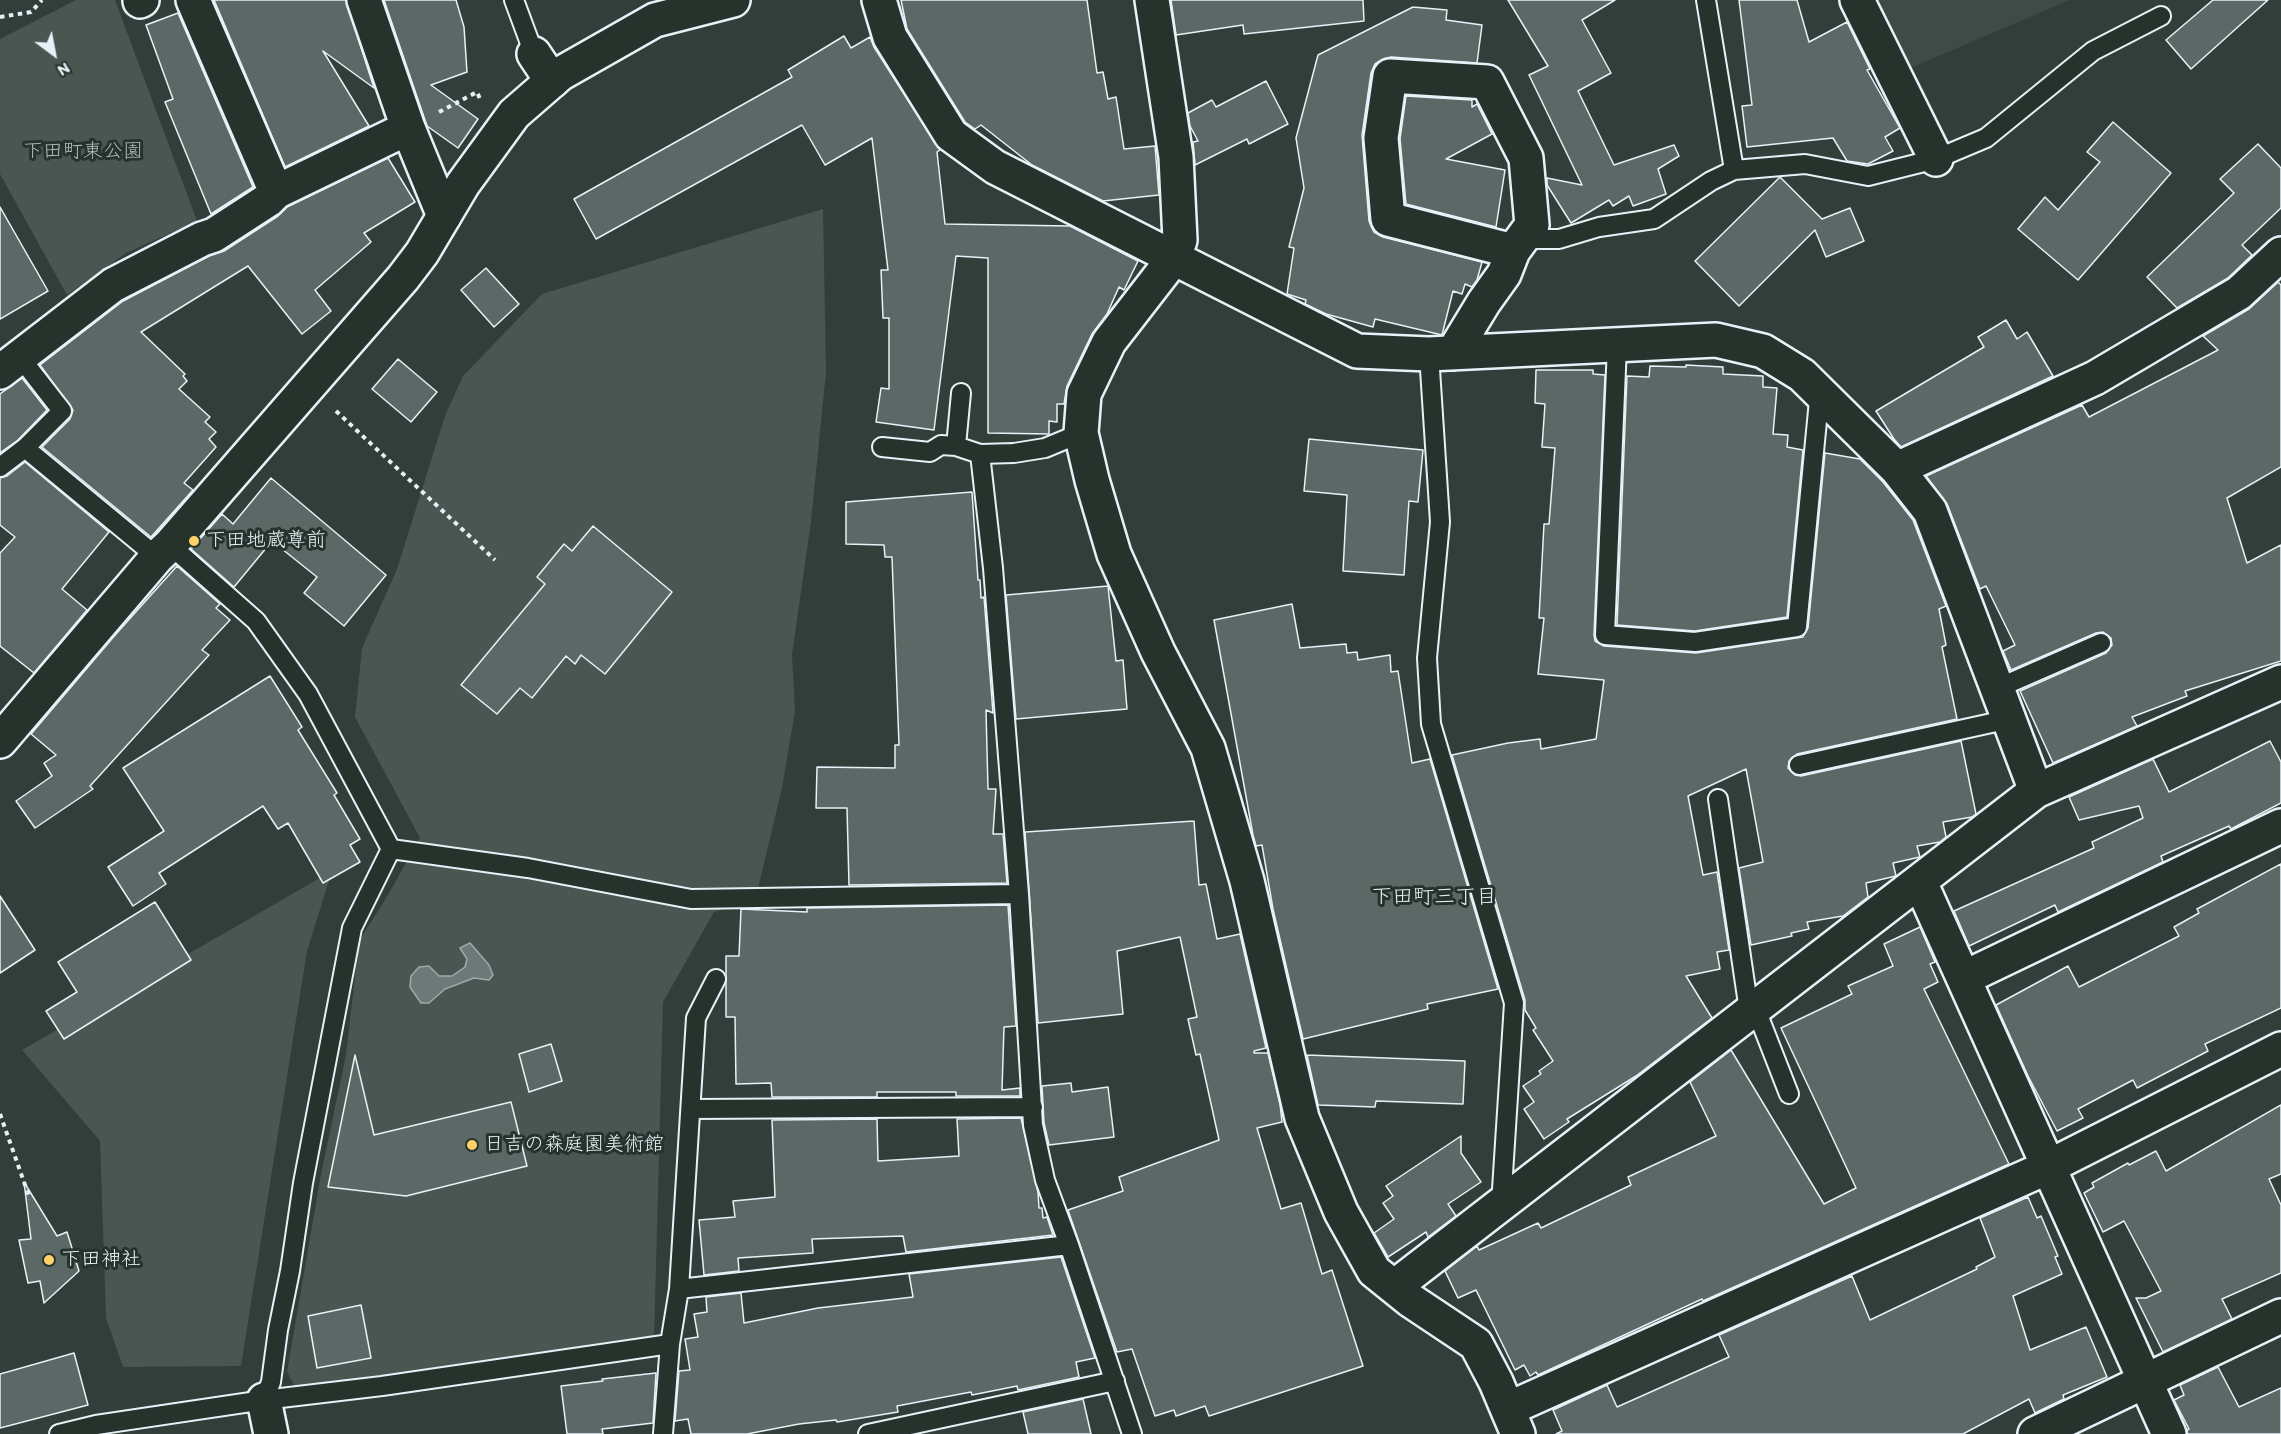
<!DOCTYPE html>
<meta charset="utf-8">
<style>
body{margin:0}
#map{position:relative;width:2281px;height:1434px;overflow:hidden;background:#323e39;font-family:Itim,sans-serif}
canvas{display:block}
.north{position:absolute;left:24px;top:24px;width:60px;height:60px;-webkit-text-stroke:4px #26332d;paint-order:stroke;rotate:148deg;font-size:16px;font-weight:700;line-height:24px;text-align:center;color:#e8f1f8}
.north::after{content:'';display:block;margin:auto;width:21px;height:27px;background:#e8f1f8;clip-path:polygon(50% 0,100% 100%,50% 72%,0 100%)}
</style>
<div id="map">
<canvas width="2281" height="1434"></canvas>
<div class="north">N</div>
</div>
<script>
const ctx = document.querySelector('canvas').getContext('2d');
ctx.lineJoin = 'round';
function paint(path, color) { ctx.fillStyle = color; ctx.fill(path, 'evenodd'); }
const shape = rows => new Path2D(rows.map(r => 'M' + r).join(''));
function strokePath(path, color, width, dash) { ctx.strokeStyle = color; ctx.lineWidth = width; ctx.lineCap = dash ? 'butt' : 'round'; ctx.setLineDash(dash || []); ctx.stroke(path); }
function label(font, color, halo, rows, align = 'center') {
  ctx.font = font + ' Itim,"Klee One",sans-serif'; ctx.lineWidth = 6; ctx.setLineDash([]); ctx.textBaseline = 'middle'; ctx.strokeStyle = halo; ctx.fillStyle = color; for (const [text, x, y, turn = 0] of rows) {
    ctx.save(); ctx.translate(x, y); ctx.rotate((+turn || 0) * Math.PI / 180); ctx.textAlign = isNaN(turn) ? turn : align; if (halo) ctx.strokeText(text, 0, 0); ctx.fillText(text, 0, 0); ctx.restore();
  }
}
const built = shape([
 [1873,0,2070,0,1908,69]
]);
const green = shape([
 [76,0,115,0,197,221,126,253,67,295,0,174,0,39],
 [823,209,826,372,811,522,792,655,795,711,782,788,755,901,714,912,663,1002,654,1340,295,1387,287,1372,321,1174,346,1055,359,941,388,895,420,838,355,717,362,648,397,569,445,416,463,376,542,294],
 [332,871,307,951,241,1366,123,1367,106,1318,100,1141,22,1050]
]);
const water = shape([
 [470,943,489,965,493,975,489,980,474,978,445,989,429,1003,421,1003,410,987,411,976,419,967,429,966,439,976,452,976,465,967,467,959,460,948,470,943]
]);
const building = shape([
 [214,0,346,0,374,88,323,51,369,126,285,167,214,0],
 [384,0,456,0,464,27,467,72,431,85,478,119,458,148,427,126,384,0],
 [901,0,1087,0,1097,73,1103,72,1108,99,1116,97,1124,149,1155,146,1159,195,1103,201,1032,165,981,125,975,129,965,122,907,29,901,0],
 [1171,0,1363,0,1364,21,1244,34,1243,25,1176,35,1171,0],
 [1508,0,1615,0,1582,20,1611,73,1578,91,1614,165,1674,145,1679,156,1658,169,1666,194,1633,206,1629,196,1613,206,1609,200,1571,223,1547,185,1547,178,1582,185,1529,75,1548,66,1508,0],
 [1739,0,1797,0,1809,42,1847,22,1870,69,1867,70,1900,128,1885,137,1893,151,1868,164,1847,161,1833,138,1747,147,1742,106,1752,105,1739,0],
 [2213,0,2268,0,2191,69,2166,40,2213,0],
 [1413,7,1447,10,1446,20,1482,25,1477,63,1391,57,1383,59,1375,64,1371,73,1362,135,1369,221,1374,232,1383,237,1482,262,1477,280,1472,287,1465,284,1462,294,1453,291,1442,335,1375,319,1373,327,1326,314,1305,304,1306,300,1287,294,1294,248,1289,247,1304,188,1296,138,1318,55,1413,7],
 [178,13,253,187,211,214,165,102,173,99,146,25,178,13],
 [844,36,851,48,870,37,874,47,940,150,937,152,945,224,1070,226,1138,261,1124,290,1119,287,1107,314,1092,334,1067,386,1064,404,1057,404,1057,422,1049,421,1049,434,988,433,988,258,956,256,934,430,876,422,881,388,889,389,889,318,883,318,881,270,888,270,872,138,825,165,802,125,596,239,574,199,792,77,788,70,844,36],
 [1266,81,1288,124,1249,144,1247,139,1195,165,1193,142,1198,141,1190,126,1188,113,1212,100,1216,107,1266,81],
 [1406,96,1472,100,1472,107,1477,104,1492,134,1446,159,1505,170,1496,227,1406,204,1400,139,1406,96],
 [2113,122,2171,173,2078,280,2018,229,2045,197,2058,210,2100,162,2087,152,2113,122],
 [2258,144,2281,168,2281,208,2242,245,2252,255,2228,278,2177,308,2147,277,2234,193,2220,179,2258,144],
 [388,158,415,202,364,233,371,242,315,290,331,311,302,334,248,266,141,332,185,374,183,376,187,381,179,389,210,417,205,422,216,432,209,439,216,447,184,483,193,490,151,537,42,447,70,419,73,410,40,365,123,301,209,256,224,251,278,216,287,207,388,158],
 [1780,177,1822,219,1850,208,1864,241,1826,257,1815,230,1739,306,1695,261,1780,177],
 [0,207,48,291,0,319,0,207],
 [486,268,519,304,494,327,461,290,486,268],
 [2278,282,2281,285,2281,467,2227,498,2247,563,2281,545,2281,661,2185,691,2187,696,2132,717,2137,726,2053,763,2020,691,2106,653,2112,645,2111,638,2103,632,2096,633,2011,670,2003,651,2015,645,1986,586,1980,589,1947,504,1926,476,2082,405,2089,417,2218,350,2203,336,2249,309,2278,282],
 [2006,320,2017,339,2027,332,2053,376,1901,447,1894,439,1876,411,1984,347,1978,337,2006,320],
 [398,359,437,392,411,422,372,389,398,359],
 [1686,365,1723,367,1723,374,1763,376,1763,387,1777,388,1773,434,1788,435,1787,447,1803,450,1787,617,1695,631,1617,625,1627,376,1649,377,1650,366,1686,367,1686,365],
 [1536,370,1593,370,1593,374,1605,375,1594,635,1595,641,1604,646,1696,653,1803,637,1808,628,1825,453,1860,459,1883,482,1913,520,1946,606,1939,609,1946,645,1942,647,1957,719,1797,754,1789,761,1788,768,1795,775,1801,776,1961,741,1976,814,1972,817,1943,822,1946,837,1940,842,1917,846,1920,857,1893,863,1896,876,1866,883,1868,897,1843,916,1807,922,1809,929,1791,933,1792,936,1751,945,1739,868,1763,862,1746,769,1688,796,1703,875,1717,872,1729,950,1717,952,1720,969,1686,976,1712,1018,1636,1076,1567,1119,1569,1122,1544,1139,1524,1109,1534,1102,1523,1086,1541,1074,1539,1071,1553,1061,1533,1030,1536,1028,1525,1010,1525,1000,1452,755,1508,743,1540,739,1541,749,1596,739,1604,680,1538,674,1544,618,1539,618,1544,524,1549,524,1555,448,1542,447,1545,404,1535,403,1536,370],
 [22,378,47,410,18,440,0,453,0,394,22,378],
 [1309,439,1423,450,1418,502,1409,501,1404,575,1343,571,1347,495,1304,491,1309,439],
 [25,462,109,532,62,589,87,610,34,673,0,646,0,553,15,537,0,525,0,478,7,476,25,462],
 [271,478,386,575,344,626,304,593,317,577,272,541,234,587,191,549,222,514,233,524,271,478],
 [972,492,978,580,980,580,981,598,984,597,993,713,986,710,988,789,996,789,993,834,1003,834,1007,883,849,885,847,808,816,808,817,767,895,768,895,745,899,745,892,557,885,557,884,545,846,544,846,502,972,492],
 [593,526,672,592,605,674,581,655,575,664,566,656,532,698,520,688,497,714,461,685,545,584,537,577,564,544,572,551,593,526],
 [177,566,220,604,216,608,230,620,202,650,209,655,90,786,93,789,35,828,16,801,52,776,44,763,56,755,31,734,116,634,177,566],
 [1108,586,1116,661,1123,660,1127,709,1016,719,1006,595,1108,586],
 [1292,604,1300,648,1346,644,1347,653,1357,652,1358,660,1390,655,1391,672,1398,671,1412,763,1430,759,1498,989,1427,1004,1428,1009,1303,1039,1273,909,1262,845,1256,846,1253,835,1214,620,1292,604],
 [270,676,302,727,298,730,337,793,334,795,360,839,350,845,360,862,323,883,288,823,278,829,263,806,159,873,166,884,133,906,108,867,164,831,123,768,270,676],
 [2270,741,2281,762,2281,803,2231,829,2229,826,2161,856,2163,862,2058,912,2055,905,1969,946,1954,911,2094,848,2092,842,2143,818,2139,806,2079,820,2069,797,2153,759,2169,792,2270,741],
 [1194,821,1199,885,1206,884,1217,939,1240,934,1266,1048,1254,1051,1254,1053,1268,1053,1280,1104,1282,1122,1257,1128,1281,1209,1301,1203,1322,1274,1332,1270,1363,1366,1209,1416,1205,1406,1176,1416,1174,1410,1155,1416,1132,1349,1117,1352,1068,1210,1123,1191,1119,1177,1219,1140,1200,1054,1196,1055,1188,1019,1197,1017,1180,937,1117,951,1123,1014,1038,1023,1025,832,1194,821],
 [2281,864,2281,1008,2205,1044,2208,1051,2137,1088,2133,1080,2078,1109,2083,1118,2057,1131,2028,1076,1996,1005,2068,966,2079,987,2179,936,2174,927,2199,913,2197,909,2281,864],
 [0,896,35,950,0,973,0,896],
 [155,902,191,960,64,1039,46,1011,77,992,58,962,155,902],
 [1008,905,1016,1026,1004,1027,1002,1090,1020,1088,1020,1096,956,1096,956,1092,877,1092,877,1097,772,1097,771,1083,736,1084,735,1017,726,1017,726,956,739,956,741,909,807,912,807,908,1008,905],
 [1920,927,1935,962,1930,964,1938,982,1924,989,2009,1164,1703,1301,1702,1299,1538,1375,1536,1372,1530,1376,1524,1365,1515,1370,1476,1290,1458,1298,1445,1271,1477,1246,1479,1250,1538,1223,1541,1228,1631,1185,1628,1177,1716,1136,1690,1082,1731,1050,1824,1204,1856,1188,1781,1028,1852,994,1848,986,1893,966,1884,944,1920,927],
 [551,1044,562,1081,529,1092,519,1054,551,1044],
 [355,1055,374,1135,511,1102,527,1166,406,1196,328,1187,355,1055],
 [1307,1055,1465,1061,1463,1104,1376,1101,1375,1107,1318,1105,1307,1055],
 [1071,1083,1072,1092,1108,1087,1114,1137,1049,1145,1044,1123,1042,1086,1071,1083],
 [2281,1105,2281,1174,2269,1179,2281,1205,2281,1273,2222,1299,2232,1319,2163,1352,2136,1298,2146,1298,2161,1291,2124,1221,2103,1232,2084,1193,2094,1187,2092,1183,2128,1163,2129,1165,2156,1151,2166,1171,2281,1105],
 [1021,1118,1038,1192,1039,1208,1042,1208,1043,1218,1047,1217,1053,1235,906,1252,903,1236,812,1239,813,1253,738,1258,739,1271,704,1275,699,1220,735,1217,733,1201,775,1197,772,1120,877,1119,878,1161,959,1156,957,1119,1021,1118],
 [1461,1136,1461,1153,1481,1182,1448,1204,1456,1216,1428,1237,1426,1232,1388,1257,1374,1233,1394,1219,1383,1203,1393,1196,1386,1186,1461,1136],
 [24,1182,57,1236,67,1232,79,1271,44,1303,40,1281,28,1283,19,1240,31,1239,24,1182],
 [2028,1197,2037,1218,2041,1216,2058,1256,2055,1257,2062,1274,2013,1296,2030,1350,2086,1327,2107,1377,2063,1395,2064,1399,2035,1413,2029,1399,1963,1434,1556,1434,1562,1431,1553,1410,1607,1385,1617,1407,1729,1357,1719,1335,1852,1276,1870,1320,1977,1269,1976,1267,1995,1257,1980,1218,2028,1197],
 [1061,1257,1095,1358,1076,1362,1079,1377,1018,1390,1017,1386,972,1395,971,1392,897,1406,898,1412,837,1422,836,1420,799,1424,747,1434,691,1434,688,1419,675,1421,679,1371,690,1370,685,1339,698,1337,694,1314,707,1312,706,1297,741,1293,744,1323,818,1308,913,1297,909,1274,1061,1257],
 [361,1305,371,1358,317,1368,308,1316,361,1305],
 [74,1353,88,1405,0,1428,0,1374,74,1353],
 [2218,1367,2239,1407,2281,1388,2281,1434,2187,1434,2187,1430,2189,1429,2174,1400,2184,1395,2180,1385,2218,1367],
 [656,1373,653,1423,602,1429,603,1434,567,1434,561,1386,603,1381,602,1379,656,1373],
 [1083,1399,1091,1434,1028,1434,1023,1412,1083,1399]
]);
const path = shape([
 [0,17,31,12,42,0],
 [439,112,477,92,480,99],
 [336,411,495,560],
 [0,1114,30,1199]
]);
const lane = shape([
 [514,0,534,54],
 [1706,0,1734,170],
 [1522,239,1559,239,1599,227,1654,219,1711,181,1734,170,1805,164,1868,176,1936,159,1986,138,2093,51,2161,16],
 [1617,345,1605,635,1695,642,1797,627,1820,390],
 [1429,354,1440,522,1427,658,1431,724,1514,1003,1501,1205],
 [1081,433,1045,448,1014,453,980,454,993,568,1019,894,1033,1125,1045,1180,1069,1245,1132,1434],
 [956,446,961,393],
 [882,447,930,452,941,445,956,446,980,454],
 [25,448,157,557],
 [0,467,25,448,62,411,20,357],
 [170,545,256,621,308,694,391,849,352,928,303,1183,290,1271,278,1330,271,1382,264,1400],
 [1998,688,2101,643],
 [1799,765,2010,719],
 [1718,799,1749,1011],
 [391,849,528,868,691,899,1019,894],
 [1755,1007,1789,1094],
 [691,1109,1033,1107],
 [679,1289,696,1018,716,979],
 [59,1434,96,1425,264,1400,382,1386,670,1344],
 [663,1434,670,1344,679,1289,1069,1245],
 [868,1434,1115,1381]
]);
const street = shape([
 [193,0,276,192],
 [364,0,408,128],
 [879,0,890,37,951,135,995,167,1357,351,1429,354,1716,340,1763,351,1802,375,1897,469,1930,511,2036,791],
 [1152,0,1176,157,1180,240,1174,258,1109,342,1084,394,1081,433,1092,480,1114,554,1158,652,1208,748,1247,881,1302,1118,1341,1212,1374,1271,1410,1300,1476,1344,1496,1382,1518,1434],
 [1857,0,1936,159],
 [140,1,142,0],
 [534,54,552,81],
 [1453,353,1484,302,1504,274,1513,251,1532,225,1526,158,1487,82,1390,76,1381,138,1388,219,1513,251],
 [0,372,113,285,202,239,214,235,268,200,276,192,408,128,444,216],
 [1897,469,2095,378,2239,293,2281,254],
 [1920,882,2169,1434],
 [1964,978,2281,826],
 [1394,1287,2036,791,2281,682],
 [264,1400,271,1434],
 [1508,1409,2048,1167,2281,1049],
 [2035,1434,2281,1316]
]);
const secondary = shape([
 [0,741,157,557,170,545,403,278,422,253,463,184,514,114,560,74,655,20,733,0]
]);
const markers = [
 [194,541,6,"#ffd166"],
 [472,1145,6,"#ffd166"],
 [49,1260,6,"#ffd166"]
];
const parkNames = [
 ["下田町東公園",83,152]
];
const poiNames = [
 ["下田地蔵尊前",206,541],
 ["日吉の森庭園美術館",484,1145],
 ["下田神社",61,1260]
];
const neighbourhoodNames = [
 ["下田町三丁目",1434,898]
];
paint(built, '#3f4b46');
paint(green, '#495651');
paint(water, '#6d7978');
strokePath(water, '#9ea9ab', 1.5);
paint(building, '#5c6865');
strokePath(building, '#e8f1f8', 1.5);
strokePath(lane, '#e8f1f8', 22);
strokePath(street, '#e8f1f8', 38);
strokePath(secondary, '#e8f1f8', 38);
strokePath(path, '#e8f1f8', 4, [4.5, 4.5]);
strokePath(lane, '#26332d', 18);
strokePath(street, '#26332d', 33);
strokePath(secondary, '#26332d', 33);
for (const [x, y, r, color] of markers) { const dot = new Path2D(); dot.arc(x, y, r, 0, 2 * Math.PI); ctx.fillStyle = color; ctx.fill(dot); strokePath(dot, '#26332d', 2); }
label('20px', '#b0bbbe', '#26332d', parkNames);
label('20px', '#e8f1f8', '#26332d', poiNames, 'left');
label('21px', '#e8f1f8', '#26332d', neighbourhoodNames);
</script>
